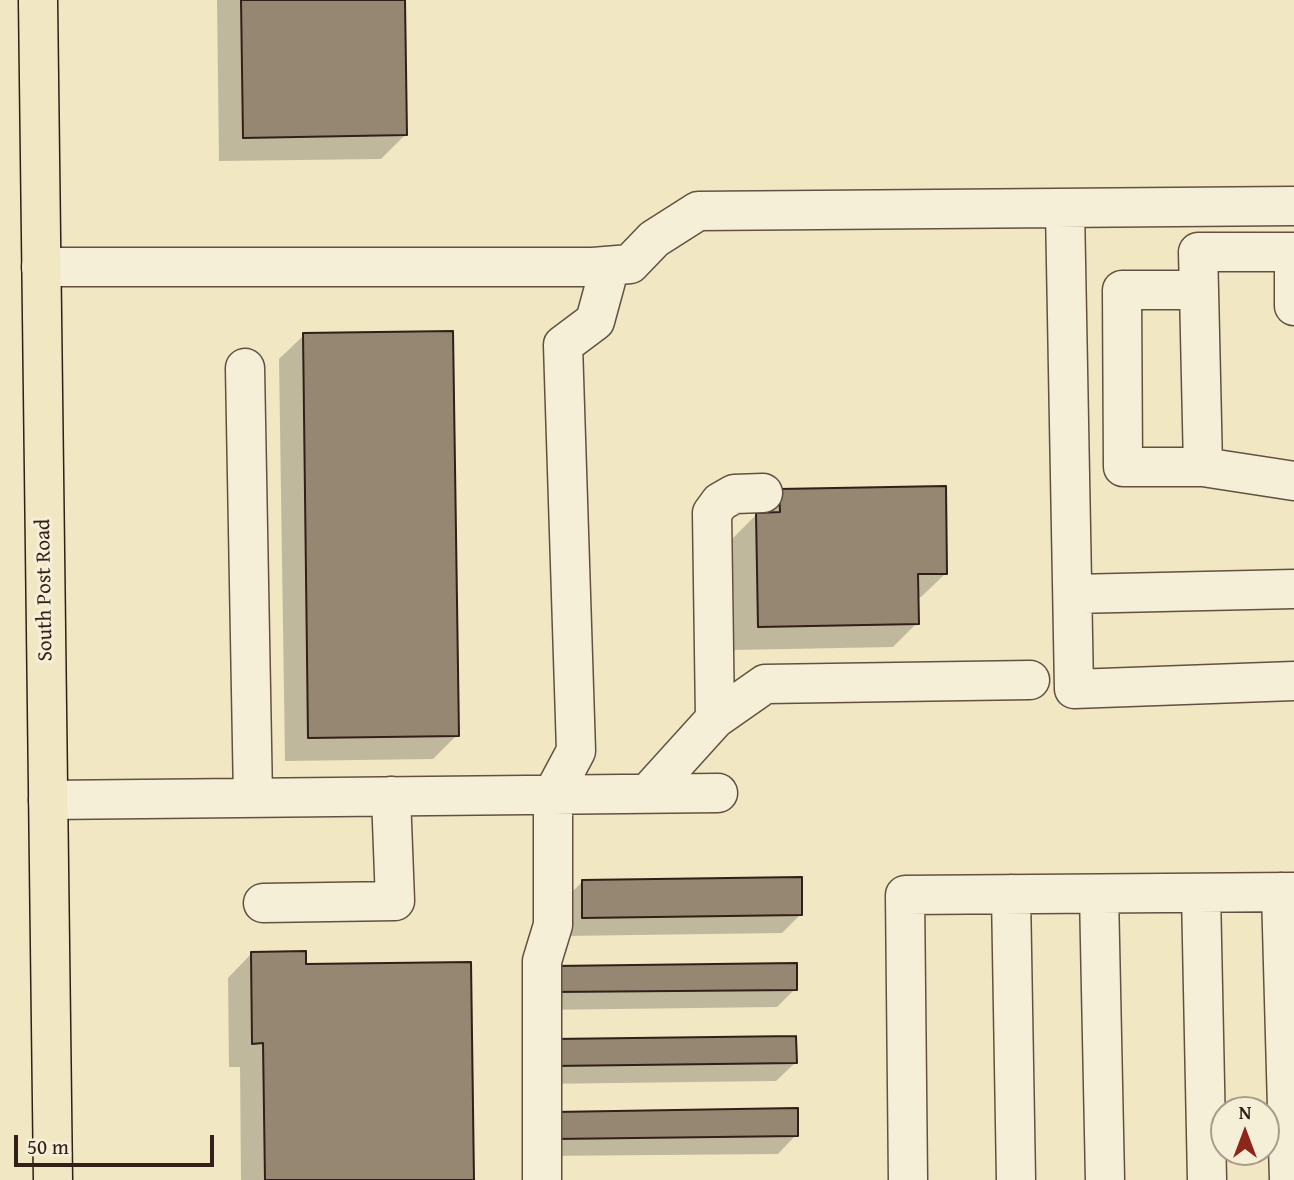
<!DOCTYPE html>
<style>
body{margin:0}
#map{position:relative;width:1294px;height:1180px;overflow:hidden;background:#f1e7c3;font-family:"Gentium Book Plus",serif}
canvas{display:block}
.north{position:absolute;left:1210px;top:1096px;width:70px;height:70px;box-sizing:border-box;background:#f6efd8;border:2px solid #a89c8b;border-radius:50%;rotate:0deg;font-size:19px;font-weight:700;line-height:28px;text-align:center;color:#321f18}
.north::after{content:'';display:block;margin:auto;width:24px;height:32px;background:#8f2418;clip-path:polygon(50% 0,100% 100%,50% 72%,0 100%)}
.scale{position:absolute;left:14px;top:1135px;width:200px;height:32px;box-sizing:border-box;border:4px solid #321f18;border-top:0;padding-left:9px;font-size:21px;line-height:24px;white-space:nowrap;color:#321f18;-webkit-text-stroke:5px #f6efd8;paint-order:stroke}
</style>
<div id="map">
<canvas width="1294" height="1180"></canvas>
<div class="north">N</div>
<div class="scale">50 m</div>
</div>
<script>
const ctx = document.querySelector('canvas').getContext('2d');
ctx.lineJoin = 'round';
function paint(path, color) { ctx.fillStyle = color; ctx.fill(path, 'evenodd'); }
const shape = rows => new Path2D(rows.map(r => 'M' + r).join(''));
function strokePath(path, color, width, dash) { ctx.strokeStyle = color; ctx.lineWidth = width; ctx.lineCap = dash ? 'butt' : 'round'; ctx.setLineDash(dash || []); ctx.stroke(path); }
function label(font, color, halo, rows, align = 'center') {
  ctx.font = font + ' "Gentium Book Plus",serif'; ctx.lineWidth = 6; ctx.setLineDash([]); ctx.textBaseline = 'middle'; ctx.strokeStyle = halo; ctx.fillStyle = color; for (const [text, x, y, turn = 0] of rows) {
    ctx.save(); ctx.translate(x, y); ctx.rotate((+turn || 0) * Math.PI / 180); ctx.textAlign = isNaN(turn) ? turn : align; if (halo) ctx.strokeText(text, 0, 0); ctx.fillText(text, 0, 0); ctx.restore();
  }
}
const shadow = shape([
 [217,0,403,0,405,135,381,159,219,161],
 [304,335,457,735,433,759,285,761,279,359],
 [780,491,946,573,921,597,916,597,917,623,893,647,734,650,732,539],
 [582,882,801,914,782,933,565,936,564,900],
 [252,953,305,966,472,1180,241,1180,240,1067,229,1067,228,978],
 [554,968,795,989,777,1007,535,1010],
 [535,1060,795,1063,776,1081,535,1084],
 [537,1132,796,1135,778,1154,537,1156]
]);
const building = shape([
 [241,0,405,0,407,135,243,138,241,0],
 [453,331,459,736,308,738,303,333,453,331],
 [946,486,947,574,918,574,919,624,758,627,756,513,780,512,779,489,946,486],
 [802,877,802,915,582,918,582,880,802,877],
 [306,951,306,964,471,962,474,1180,265,1180,263,1043,252,1044,251,952,306,951],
 [797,963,797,990,553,992,553,966,797,963],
 [796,1036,797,1063,553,1066,553,1039,796,1036],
 [798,1108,798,1136,555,1139,554,1112,798,1108]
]);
const minor = shape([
 [1065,209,1074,689,1294,681],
 [41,267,593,267,630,264,654,239,698,211,1294,206],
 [1199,290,1122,290,1123,467,1203,467,1199,290,1198,252,1294,252,1294,306],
 [245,368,253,798],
 [1203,467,1294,481],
 [1073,594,1294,589],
 [715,719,712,513,720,502,734,494,763,493],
 [648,793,715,719,765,684,1030,680],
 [48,800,718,793],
 [1281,892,1289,1180],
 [1201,893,1207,1180],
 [1011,894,1016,1180],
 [1099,894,1105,1180],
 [263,903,395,901,391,796],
 [542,1180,542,961,553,925,553,794,576,751,563,345,595,321,610,266],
 [908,1180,905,895,1294,892]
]);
const major = shape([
 [38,0,53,1180]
]);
const streetNames = [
 ["South Post Road",45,590,-91]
];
paint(shadow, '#0003');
paint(building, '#958771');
strokePath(building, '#321f18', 2);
strokePath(minor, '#625143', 41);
strokePath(major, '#321f18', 41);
strokePath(minor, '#f6efd8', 38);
strokePath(major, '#f1e7c3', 38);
label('21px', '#321f18', '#f6efd8', streetNames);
</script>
